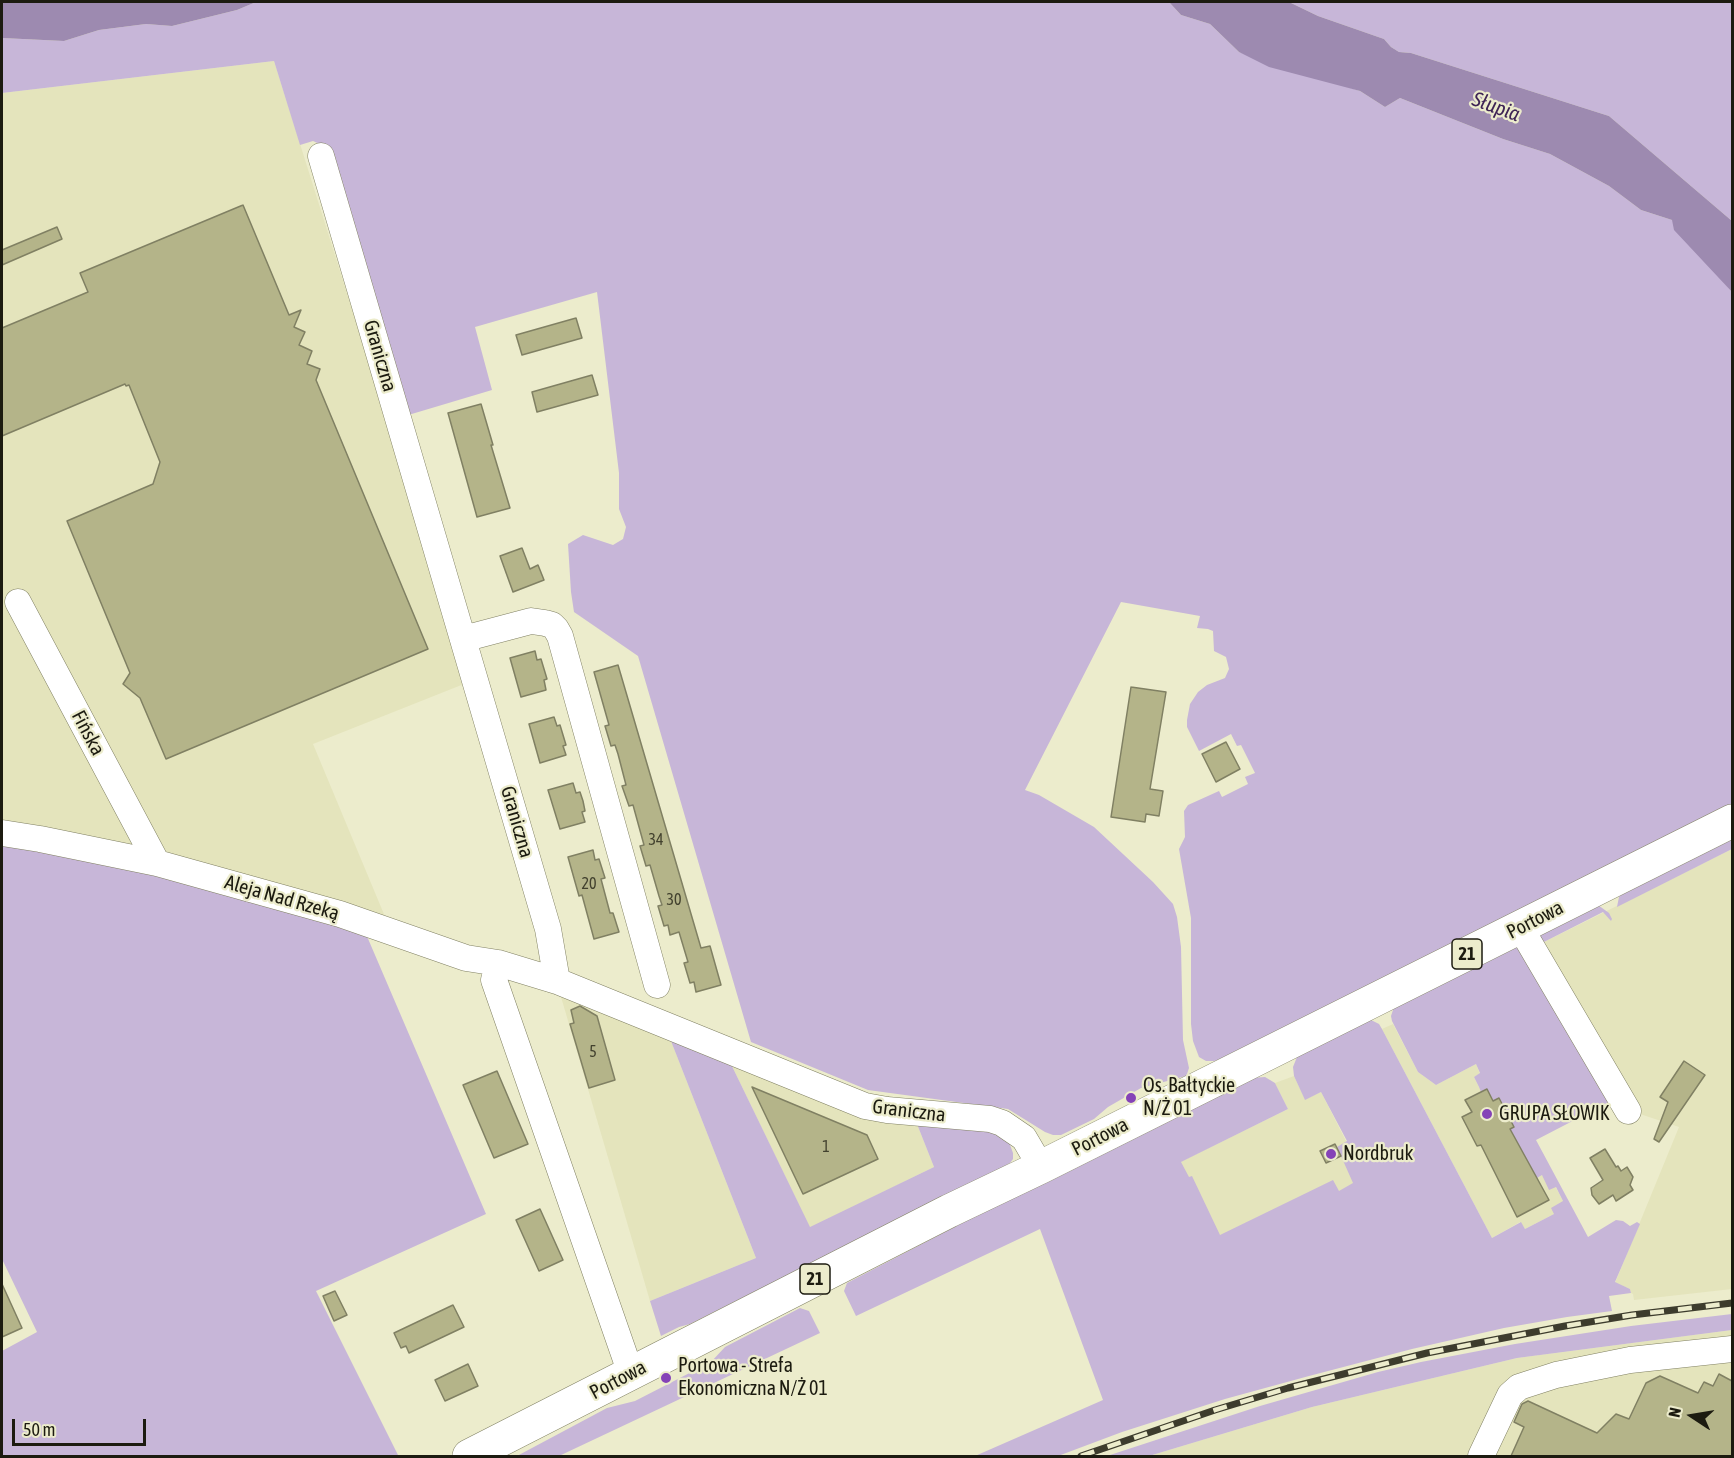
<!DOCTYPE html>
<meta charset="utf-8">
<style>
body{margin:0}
#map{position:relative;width:1734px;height:1458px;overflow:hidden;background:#ececcc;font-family:"Asap Condensed",sans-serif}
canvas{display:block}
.frame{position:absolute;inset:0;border:3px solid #1c1b10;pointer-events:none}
.north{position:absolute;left:1662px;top:1386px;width:60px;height:60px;-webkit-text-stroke:4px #ececcc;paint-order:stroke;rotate:282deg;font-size:16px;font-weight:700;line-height:24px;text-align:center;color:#1c1b10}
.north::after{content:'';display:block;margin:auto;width:21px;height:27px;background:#1c1b10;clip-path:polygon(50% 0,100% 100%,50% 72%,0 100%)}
.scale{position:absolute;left:12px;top:1419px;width:134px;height:27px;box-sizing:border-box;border:3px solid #1c1b10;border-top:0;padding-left:8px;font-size:18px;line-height:21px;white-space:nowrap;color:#1c1b10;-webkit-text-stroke:4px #ececcc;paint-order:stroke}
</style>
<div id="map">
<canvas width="1734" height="1458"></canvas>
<div class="frame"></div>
<div class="north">N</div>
<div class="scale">50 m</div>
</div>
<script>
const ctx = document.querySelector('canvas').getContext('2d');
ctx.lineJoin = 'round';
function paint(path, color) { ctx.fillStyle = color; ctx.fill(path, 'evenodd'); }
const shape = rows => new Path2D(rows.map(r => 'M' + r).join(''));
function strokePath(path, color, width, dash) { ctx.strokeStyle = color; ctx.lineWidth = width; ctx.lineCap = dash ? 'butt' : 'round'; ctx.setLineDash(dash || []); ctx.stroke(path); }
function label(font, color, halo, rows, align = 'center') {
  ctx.font = font + ' "Asap Condensed",sans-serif'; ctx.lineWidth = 4.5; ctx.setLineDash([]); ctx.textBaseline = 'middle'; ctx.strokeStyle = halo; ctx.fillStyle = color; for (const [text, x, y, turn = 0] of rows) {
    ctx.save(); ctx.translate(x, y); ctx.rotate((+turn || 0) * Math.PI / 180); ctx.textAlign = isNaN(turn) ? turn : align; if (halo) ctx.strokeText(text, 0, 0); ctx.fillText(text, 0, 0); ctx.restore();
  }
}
const built = shape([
 [274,61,469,682,313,744,386,919,2,823,2,93],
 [1732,849,1732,1289,1634,1300,1633,1294,1631,1293,1630,1289,1615,1283,1679,1127,1634,1112,1540,944],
 [559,990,669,1036,756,1258,650,1301],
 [1393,1024,1418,1072,1436,1085,1476,1064,1480,1074,1474,1077,1479,1087,1482,1092,1487,1089,1499,1098,1514,1127,1511,1129,1537,1178,1542,1175,1555,1186,1563,1201,1554,1214,1525,1229,1520,1222,1492,1238,1382,1029],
 [730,1062,915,1119,934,1167,810,1228],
 [1294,1076,1305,1099,1321,1092,1369,1186,1221,1260,1174,1165,1288,1109,1275,1083],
 [1732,1330,1732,1456,1149,1456,1312,1407,1517,1358]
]);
const green = shape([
 [256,2,1169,2,1181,15,1210,24,1239,52,1360,91,1385,107,1400,98,1503,139,1550,154,1609,186,1641,210,1672,220,1732,292,1732,805,1225,1058,1214,1061,1206,1061,1199,1057,1193,1041,1191,1024,1191,918,1179,849,1185,837,1184,811,1188,805,1219,791,1222,797,1248,784,1245,777,1255,773,1241,745,1237,746,1231,734,1199,751,1187,727,1187,720,1190,704,1198,692,1207,685,1225,678,1229,669,1226,657,1214,651,1213,631,1208,629,1197,628,1200,616,1121,602,1025,790,1039,795,1094,827,1153,882,1173,904,1177,917,1181,947,1183,1040,1189,1068,1187,1074,1186,1076,1141,1088,1108,1107,1094,1119,1061,1135,1053,1135,1045,1132,1008,1109,868,1090,751,1042,638,656,574,612,571,592,568,544,583,535,613,545,623,539,626,527,619,509,619,473,597,292,475,327,492,390,405,416,322,145,313,141,300,145,274,61,2,93,2,38,64,41,99,30,146,24,172,26,237,10],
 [1289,2,1732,2,1732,221,1609,116,1411,53,1399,52,1391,47,1384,39,1318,16],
 [1732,836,1732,849,1617,907,1619,897,1623,892],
 [2,845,133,870,249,900,366,934,486,1214,316,1291,398,1455,394,1456,2,1456,2,1351,37,1332,2,1259],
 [1598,905,1609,913,1612,919,1611,921,1603,912,1540,944,1537,935],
 [1518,943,1615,1099,1536,1140,1588,1237,1616,1220,1623,1221,1630,1226,1637,1222,1640,1224,1615,1282,1630,1289,1631,1293,1609,1296,1612,1311,1567,1317,1504,1328,1412,1349,1309,1376,1225,1399,1122,1432,1058,1456,975,1456,1103,1400,1040,1229,856,1316,844,1291,847,1283,962,1223,1251,1078,1265,1077,1275,1083,1288,1109,1181,1162,1189,1177,1192,1176,1220,1235,1333,1180,1339,1191,1353,1183,1337,1147,1347,1141,1321,1092,1305,1100,1294,1076,1293,1067,1297,1057,1371,1020,1379,1024,1382,1029,1492,1238,1521,1222,1525,1229,1554,1214,1551,1208,1563,1201,1556,1187,1549,1190,1542,1175,1537,1178,1510,1129,1514,1127,1499,1098,1493,1101,1487,1089,1481,1092,1479,1087,1474,1077,1480,1073,1476,1064,1436,1085,1418,1072,1392,1021,1391,1016,1394,1007],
 [669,1036,730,1062,810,1227,934,1167,915,1119,988,1126,1009,1142,1013,1153,1013,1159,1010,1163,1003,1167,690,1324,679,1327,661,1336,650,1301,756,1258],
 [800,1308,809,1311,820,1333,559,1456,517,1456,607,1408,635,1401,711,1362,725,1347],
 [1732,1314,1732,1330,1517,1358,1312,1407,1149,1456,1107,1456,1260,1406,1378,1372,1421,1362,1515,1344,1631,1326]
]);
const water = shape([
 [2,2,256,2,237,10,172,26,146,24,99,30,64,41,2,38],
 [1169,2,1289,2,1318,16,1384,39,1391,47,1399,52,1411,53,1609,116,1732,221,1732,292,1674,230,1672,220,1641,210,1609,186,1550,154,1503,139,1400,98,1385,107,1360,91,1269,67,1239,52,1210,24,1181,15]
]);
const building = shape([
 [243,205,289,315,301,310,294,327,305,332,299,345,312,351,307,364,320,369,316,380,428,649,166,759,140,698,123,684,130,673,67,521,153,484,160,462,129,385,126,386,125,384,2,436,2,328,88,292,80,273,243,205],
 [57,227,62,239,2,265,2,250,57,227],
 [576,318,582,338,522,355,516,335,576,318],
 [592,375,598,395,537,412,532,392,592,375],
 [481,404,493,445,491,445,510,508,477,517,448,413,481,404],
 [522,548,530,569,538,565,544,580,513,592,500,556,522,548],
 [535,651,537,660,541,659,547,679,544,680,546,690,521,697,510,658,535,651],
 [618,665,701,948,710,946,721,985,696,992,694,982,690,983,684,963,688,962,679,932,670,935,668,925,664,926,658,906,662,905,659,896,650,865,646,866,640,846,644,845,633,805,629,806,622,786,626,785,618,754,615,745,611,746,605,726,609,725,594,672,618,665],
 [1131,687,1166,692,1150,789,1163,791,1159,816,1146,814,1145,822,1111,817,1131,687],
 [554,717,557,726,560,725,566,745,563,746,566,755,540,763,529,724,554,717],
 [1226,742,1240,769,1216,782,1202,754,1226,742],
 [573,783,576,793,580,792,583,801,585,811,582,812,585,822,560,829,548,790,573,783],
 [593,850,595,860,599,859,605,878,601,879,610,913,613,913,619,932,594,939,582,895,579,896,568,857,593,850],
 [580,1006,597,1016,615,1080,589,1088,570,1024,574,1023,571,1010,580,1006],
 [1684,1061,1705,1075,1659,1142,1654,1139,1668,1102,1660,1097,1684,1061],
 [497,1071,528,1144,494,1158,463,1085,497,1071],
 [752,1087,867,1135,878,1159,803,1194,752,1087],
 [1487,1089,1493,1101,1499,1098,1514,1127,1510,1129,1549,1200,1517,1217,1481,1145,1477,1146,1462,1117,1472,1112,1465,1100,1487,1089],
 [1335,1144,1341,1156,1326,1163,1320,1151,1335,1144],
 [1605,1149,1616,1167,1618,1166,1621,1171,1627,1167,1633,1177,1630,1185,1633,1190,1616,1201,1613,1195,1599,1204,1592,1195,1591,1188,1603,1180,1590,1158,1605,1149],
 [540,1209,563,1260,539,1271,516,1220,540,1209],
 [2,1284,22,1328,2,1337,2,1284],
 [335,1291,347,1315,334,1321,323,1296,335,1291],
 [453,1305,464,1327,409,1353,406,1346,401,1348,394,1333,453,1305],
 [468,1364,478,1386,445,1401,435,1380,468,1364],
 [1719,1374,1732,1381,1732,1456,1511,1456,1524,1427,1514,1422,1522,1404,1528,1401,1597,1433,1616,1414,1629,1419,1646,1383,1660,1376,1698,1393,1704,1382,1713,1386,1719,1374]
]);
const minor = shape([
 [321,156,548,929,557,981],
 [18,602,157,863],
 [463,639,531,621,545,623,552,625,556,629,560,636,657,985],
 [2,833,40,839,157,863,340,914,466,958,498,963,557,981,865,1106,887,1110,990,1119,1002,1123,1024,1138,1041,1167],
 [1520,927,1628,1111],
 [498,963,494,980,631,1374],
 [1481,1456,1510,1395,1519,1387,1556,1375,1630,1360,1732,1349]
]);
const major = shape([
 [469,1456,949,1211,1041,1167,1732,821]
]);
const rail = shape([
 [1081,1456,1215,1410,1288,1388,1427,1353,1565,1326,1632,1315,1732,1303]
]);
const markers = [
 [1131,1098,6,"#8543b7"],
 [1487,1114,6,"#8543b7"],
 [1331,1154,6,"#8543b7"],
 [666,1378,6,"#8543b7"]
];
const numberNames = [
 ["34",656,840],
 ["20",589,884],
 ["30",674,900],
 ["5",593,1052],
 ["1",826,1147]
];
const shields = [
 [1467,954,30],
 [815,1279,30]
];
const shieldNames = [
 ["21",1467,954],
 ["21",815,1279]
];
const streetNames = [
 ["Graniczna",380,356,74],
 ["Fińska",88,733,62],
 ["Graniczna",517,822,74],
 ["Aleja Nad Rzeką",282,898,16],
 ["Portowa",1535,920,-27],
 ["Graniczna",909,1111,7],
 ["Portowa",1100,1137,-27],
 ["Portowa",618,1380,-28]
];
const poiNames = [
 ["Os. Bałtyckie",1143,1086],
 ["N/Ż 01",1143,1109],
 ["GRUPA SŁOWIK",1499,1114],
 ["Nordbruk",1343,1154],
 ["Portowa - Strefa",678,1366],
 ["Ekonomiczna N/Ż 01",678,1389]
];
const waterNames = [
 ["Słupia",1496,107,20]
];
paint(built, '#e4e4bc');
paint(green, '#c7b6d8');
paint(water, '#9d8ab0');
paint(building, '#b4b489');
strokePath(building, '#808063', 1.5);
strokePath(minor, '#808063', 27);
strokePath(major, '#808063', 34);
strokePath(minor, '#fff', 26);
strokePath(major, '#fff', 33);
strokePath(rail, '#3d3c2d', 7);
strokePath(rail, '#ececcc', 4.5, [14]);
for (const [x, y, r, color] of markers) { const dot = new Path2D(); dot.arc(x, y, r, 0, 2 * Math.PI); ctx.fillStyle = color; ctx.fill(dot); strokePath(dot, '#ececcc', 2); }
label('16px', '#42412e', null, numberNames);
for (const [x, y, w] of shields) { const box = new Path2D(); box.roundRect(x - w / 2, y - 15, w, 30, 4.5); ctx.fillStyle = '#ececcc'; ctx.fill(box); strokePath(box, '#1c1b10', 1.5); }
label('bold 18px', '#1c1b10', null, shieldNames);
label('20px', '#1c1b10', '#ececcc', streetNames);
label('20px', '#1c1b10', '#ececcc', poiNames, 'left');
label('italic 21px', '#3e2455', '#ececcc', waterNames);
</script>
